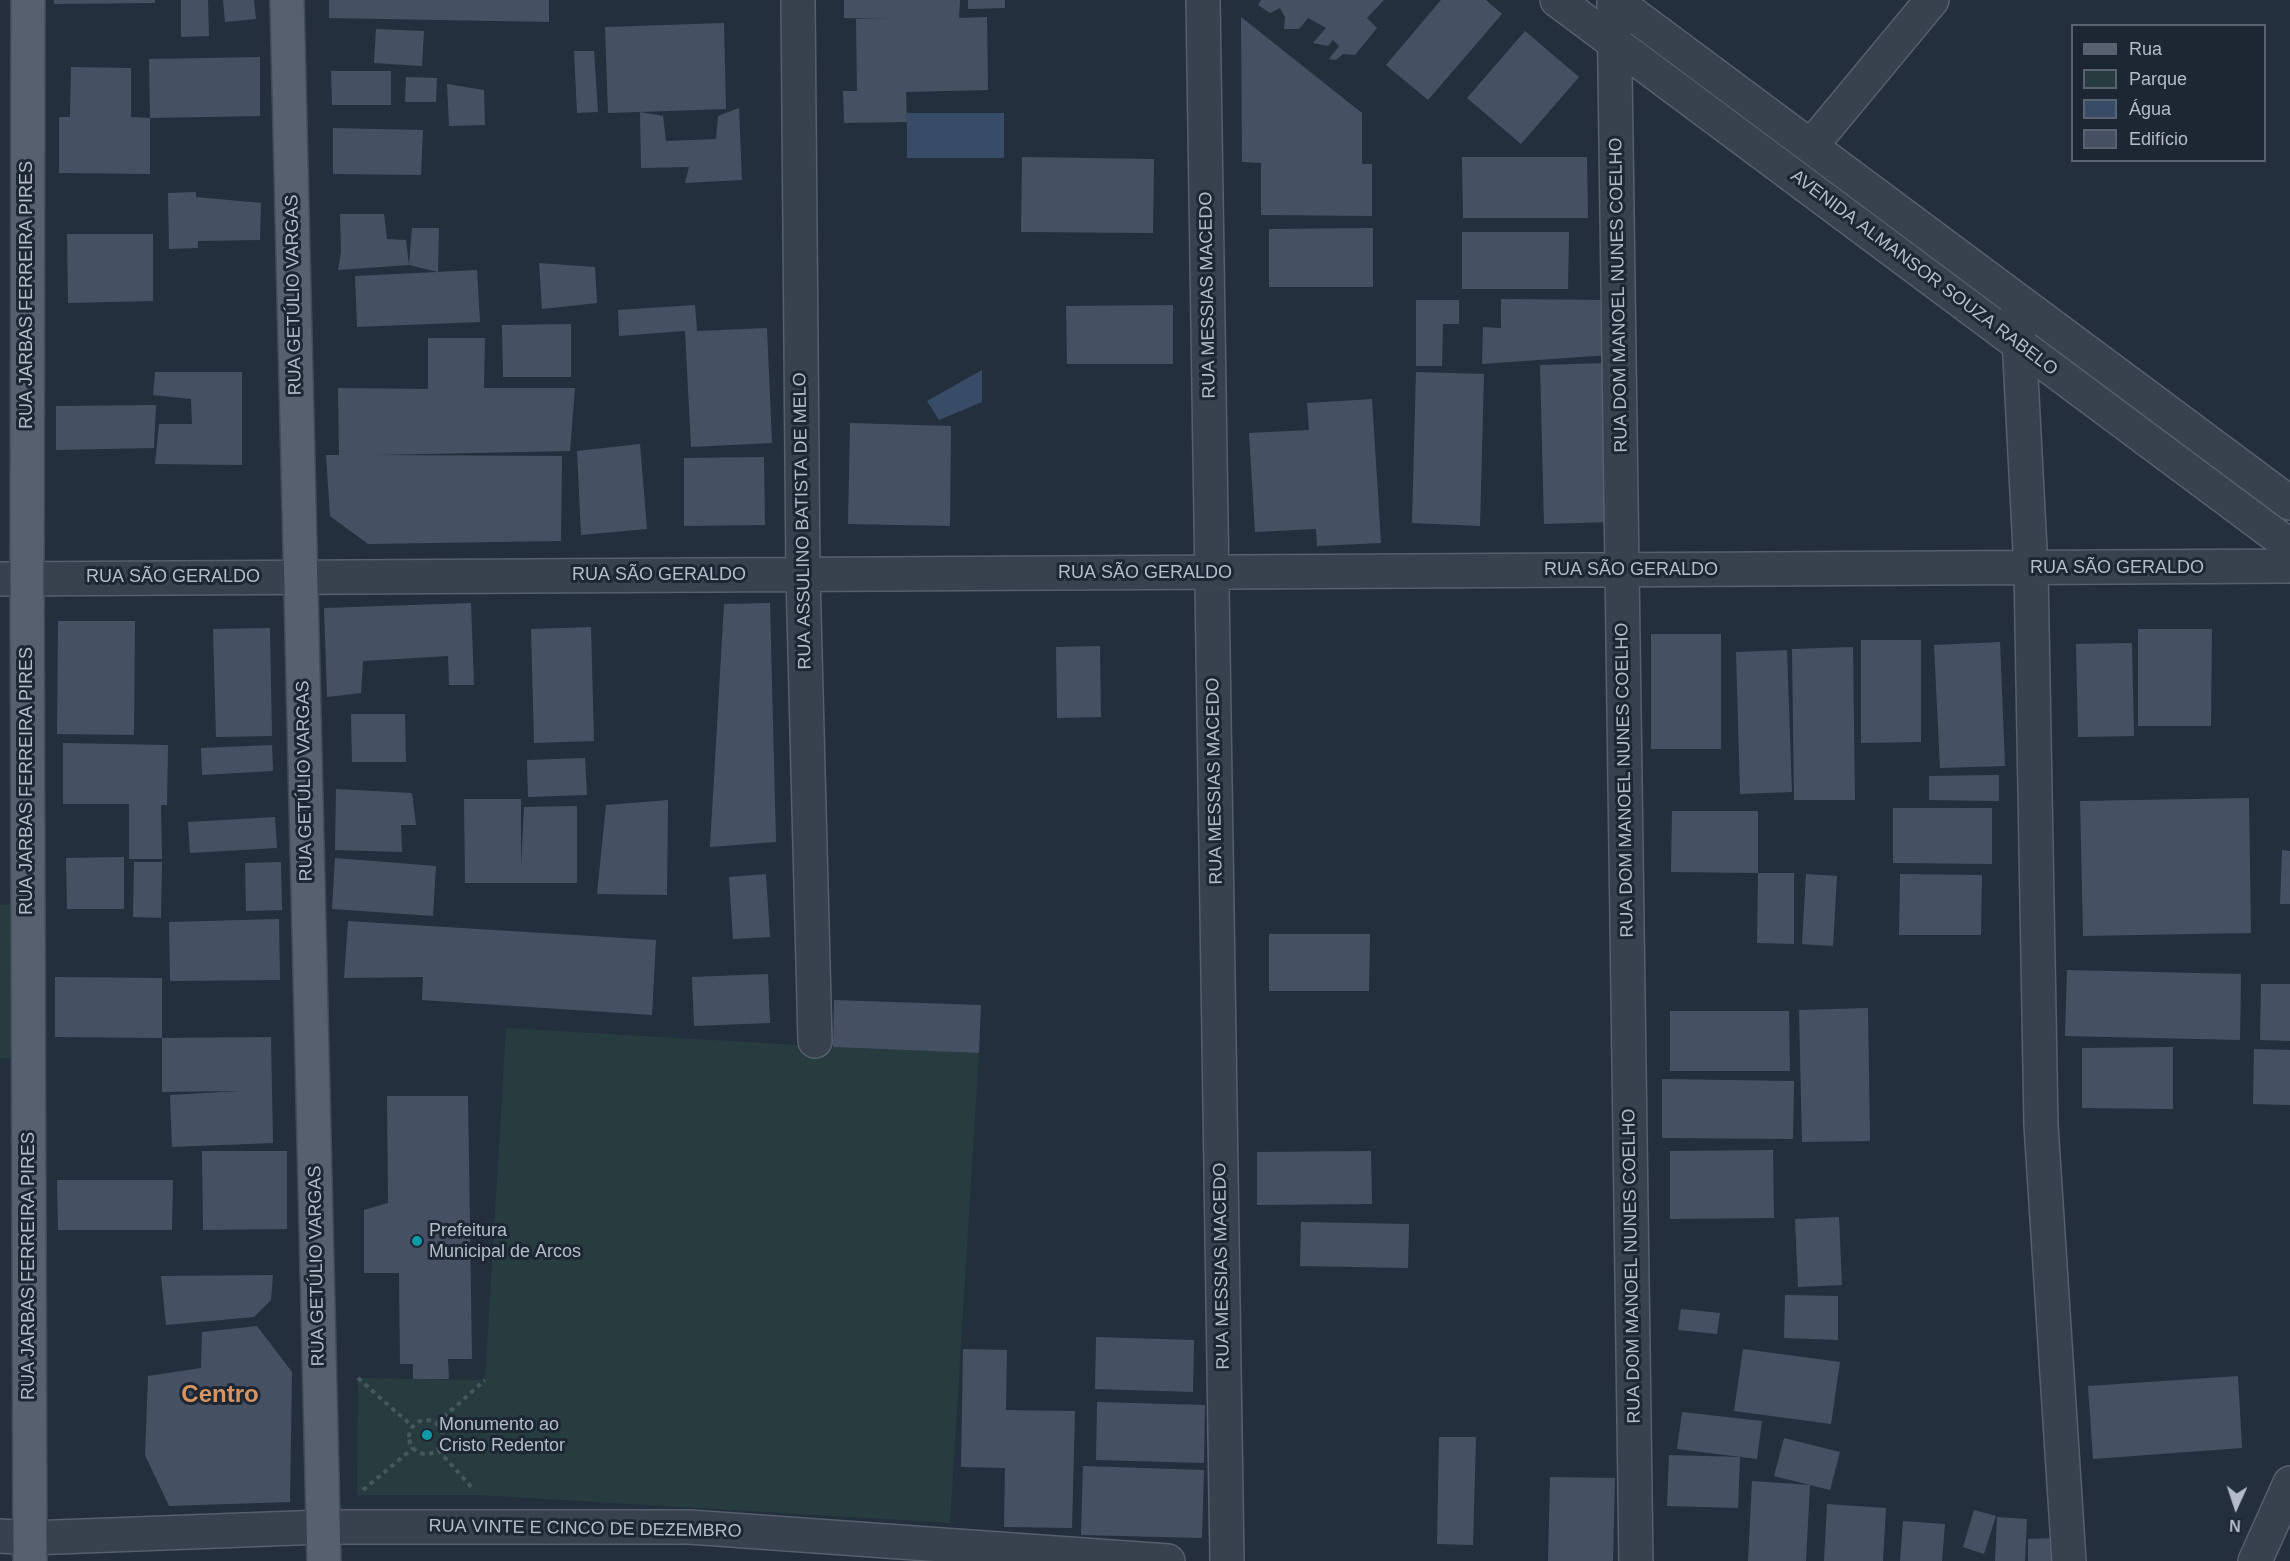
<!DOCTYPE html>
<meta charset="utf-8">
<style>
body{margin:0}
#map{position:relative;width:2290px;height:1561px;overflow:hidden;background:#242f3e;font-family:Arial,sans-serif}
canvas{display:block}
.legend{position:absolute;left:2071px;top:24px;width:195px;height:138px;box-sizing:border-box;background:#1d2633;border:2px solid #59626f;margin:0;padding:8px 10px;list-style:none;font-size:18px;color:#b4bcc9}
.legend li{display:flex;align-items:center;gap:12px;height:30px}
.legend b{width:30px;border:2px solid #59626f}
.north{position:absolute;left:2206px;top:1477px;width:60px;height:60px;-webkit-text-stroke:4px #1d2633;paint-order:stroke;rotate:183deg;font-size:16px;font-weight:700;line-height:24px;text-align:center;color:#b4bcc9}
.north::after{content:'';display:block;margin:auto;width:21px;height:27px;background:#b4bcc9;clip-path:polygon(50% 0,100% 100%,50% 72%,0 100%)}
</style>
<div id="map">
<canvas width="2290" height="1561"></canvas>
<ul class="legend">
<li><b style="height:8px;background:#56606e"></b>Rua</li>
<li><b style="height:16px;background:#263c3f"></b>Parque</li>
<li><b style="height:16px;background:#394c67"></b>Água</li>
<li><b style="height:16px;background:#455162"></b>Edifício</li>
</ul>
<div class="north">N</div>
</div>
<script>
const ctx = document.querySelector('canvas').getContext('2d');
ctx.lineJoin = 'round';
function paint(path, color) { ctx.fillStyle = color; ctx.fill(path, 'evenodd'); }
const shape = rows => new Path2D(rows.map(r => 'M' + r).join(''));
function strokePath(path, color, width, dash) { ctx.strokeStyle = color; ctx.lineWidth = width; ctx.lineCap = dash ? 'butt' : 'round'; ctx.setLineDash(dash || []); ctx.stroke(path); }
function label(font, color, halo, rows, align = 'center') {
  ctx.font = font + ' Arial,sans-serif'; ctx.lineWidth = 6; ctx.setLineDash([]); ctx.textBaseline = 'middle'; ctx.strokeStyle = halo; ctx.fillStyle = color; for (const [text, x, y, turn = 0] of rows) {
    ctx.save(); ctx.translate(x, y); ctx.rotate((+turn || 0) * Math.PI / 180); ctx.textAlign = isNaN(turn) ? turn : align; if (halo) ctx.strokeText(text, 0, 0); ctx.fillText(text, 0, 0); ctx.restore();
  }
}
const green = shape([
 [13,904,12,1059,0,1058,0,905],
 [506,1028,833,1047,979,1053,950,1523,478,1495,357,1495,358,1378,485,1380]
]);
const water = shape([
 [907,113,1004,113,1004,158,907,158],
 [982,370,982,402,939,420,927,401]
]);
const building = shape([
 [54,0,155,0,155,3,54,4],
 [181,0,208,0,209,36,181,37],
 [223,0,254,0,256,19,225,22],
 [329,0,549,0,549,22,329,18],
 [844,0,960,0,959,18,987,17,988,90,906,92,907,122,844,123,843,91,857,91,856,19,889,19,844,18],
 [968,0,1005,0,1005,8,968,9],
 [1261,0,1384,0,1367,18,1377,28,1355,55,1343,54,1336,60,1329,59,1339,46,1333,40,1328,46,1313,43,1326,28,1308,18,1299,29,1284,29,1285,17,1280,8,1270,13,1258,5],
 [1441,0,1486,0,1502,14,1428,100,1386,65],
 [1241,17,1362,113,1362,164,1372,164,1372,216,1261,215,1261,163,1242,162],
 [724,23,726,109,640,112,663,116,666,141,716,139,718,116,739,108,742,180,685,183,689,167,641,168,640,112,608,113,605,27],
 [376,29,424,31,422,66,374,63],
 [1525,31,1579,77,1521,144,1467,98],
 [574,51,594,51,598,112,577,113],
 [260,57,260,116,150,118,150,174,59,173,59,117,70,117,71,67,131,68,131,117,150,118,149,59],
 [331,71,391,71,391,105,332,105],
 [406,77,437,78,436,102,405,102],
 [447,84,484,90,485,125,449,126],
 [333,128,423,130,421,175,333,174],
 [1022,157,1154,159,1153,233,1021,232],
 [1462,157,1587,157,1588,218,1463,218],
 [196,192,196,197,261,203,260,240,198,241,198,248,169,249,168,193],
 [340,214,384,214,387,239,406,240,409,265,412,228,439,228,438,272,409,265,338,270,341,252],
 [1373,228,1373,287,1269,287,1269,229],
 [1462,232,1569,232,1568,289,1462,289],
 [67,234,153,234,153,301,68,303],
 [539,263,595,267,597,303,542,309],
 [477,270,480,322,357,327,355,276],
 [1501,299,1609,300,1609,355,1482,364,1483,327,1501,328],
 [1416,300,1459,300,1459,324,1443,324,1442,366,1416,366],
 [695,305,697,331,767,328,772,443,691,447,685,331,619,336,618,310],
 [1173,305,1173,364,1067,364,1066,306],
 [571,324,571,377,503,377,502,325],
 [428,338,485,338,484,388,575,388,570,451,377,455,562,456,561,541,368,544,330,516,326,455,339,455,338,388,428,389],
 [1608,363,1612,522,1544,524,1540,365],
 [155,372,242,372,242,465,155,464,159,424,192,424,191,399,153,395],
 [1416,372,1484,374,1480,526,1412,523],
 [1372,399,1381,543,1317,546,1316,529,1255,532,1249,433,1309,430,1307,403],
 [156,405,154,448,56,450,56,406],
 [850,423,951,426,950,526,848,524],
 [640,444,647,529,581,535,577,451],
 [764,457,765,525,684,526,684,458],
 [471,603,474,685,449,685,448,656,363,661,361,693,327,697,324,608],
 [770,603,776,842,710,847,724,604],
 [58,621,135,621,134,735,57,734],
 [591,627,594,741,534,743,531,629],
 [270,628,272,736,216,737,213,629],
 [2138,629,2212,629,2211,726,2138,726],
 [1651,634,1721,634,1721,749,1651,749],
 [1861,640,1921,640,1921,742,1861,743],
 [2000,642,2005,766,1940,768,1934,645],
 [2132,643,2134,736,2078,737,2076,644],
 [1100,646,1101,717,1057,718,1056,647],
 [1853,647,1855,800,1794,800,1792,649],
 [1787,650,1792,792,1740,794,1736,652],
 [351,714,405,714,406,762,352,762],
 [63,743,168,745,167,805,161,805,162,859,129,859,129,804,63,804],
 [272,745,273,771,202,775,201,748],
 [585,758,587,795,528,797,527,760],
 [1999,775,1999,801,1929,800,1929,776],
 [336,789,412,793,416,825,401,825,402,852,335,850],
 [2249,798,2251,933,2083,936,2080,801],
 [464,799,521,799,521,868,524,807,577,806,577,883,465,883],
 [668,800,667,895,597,894,606,805],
 [1893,808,1992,808,1992,864,1893,863],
 [1672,811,1758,811,1758,873,1671,872],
 [275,817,277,848,190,853,188,822],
 [2282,850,2290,851,2290,904,2280,904],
 [124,857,124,909,67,909,66,858],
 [335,858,436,866,433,916,332,909],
 [134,862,162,862,161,918,133,917],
 [281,862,282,910,246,911,245,863],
 [1758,873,1794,873,1794,944,1757,943],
 [766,874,770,937,733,939,729,877],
 [1806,874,1837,876,1833,946,1802,944],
 [1900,874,1982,875,1981,935,1899,935],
 [279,919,280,980,170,981,169,922],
 [348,921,656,940,652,1015,422,1000,423,977,344,978],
 [1269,934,1370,934,1369,991,1269,991],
 [2067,970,2241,974,2240,1040,2065,1036],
 [768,974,770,1023,694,1026,692,977],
 [55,977,162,978,162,1038,271,1037,273,1143,172,1147,170,1095,240,1091,162,1092,162,1038,55,1037],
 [2261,984,2290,984,2290,1041,2260,1040],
 [834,1000,981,1005,979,1053,833,1047],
 [1868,1008,1870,1141,1802,1142,1799,1010],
 [1670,1011,1789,1011,1790,1071,1670,1071],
 [2173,1047,2173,1109,2082,1108,2082,1048],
 [2254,1049,2290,1050,2290,1105,2253,1104],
 [1662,1079,1794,1081,1793,1139,1662,1138],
 [387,1096,468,1096,472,1359,448,1359,449,1379,413,1379,413,1364,400,1364,399,1273,364,1273,364,1210,388,1203],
 [1773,1150,1774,1218,1670,1219,1670,1151],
 [202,1151,287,1151,287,1229,203,1230],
 [1371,1151,1372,1204,1257,1205,1257,1152],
 [57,1180,173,1180,172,1230,58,1230],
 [1839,1217,1842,1285,1798,1287,1795,1219],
 [1301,1222,1409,1224,1408,1268,1300,1266],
 [273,1275,271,1300,254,1317,166,1325,161,1276],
 [1785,1295,1838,1296,1838,1340,1784,1338],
 [1681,1309,1720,1313,1717,1334,1678,1330],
 [257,1326,292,1372,290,1502,169,1506,145,1455,148,1376,201,1368,202,1332],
 [1096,1337,1194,1340,1193,1392,1095,1389],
 [963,1349,1007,1350,1006,1410,1075,1411,1072,1528,1004,1527,1005,1468,961,1467],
 [1743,1349,1840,1362,1831,1424,1734,1411],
 [2238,1376,2242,1448,2093,1459,2088,1386],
 [1097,1402,1205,1405,1204,1463,1096,1460],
 [1682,1412,1762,1421,1757,1459,1677,1449],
 [1439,1437,1476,1437,1473,1545,1437,1544],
 [1784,1438,1840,1452,1830,1490,1774,1476],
 [1669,1455,1740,1457,1738,1508,1667,1506],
 [1083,1466,1204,1470,1202,1538,1081,1535],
 [1550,1477,1615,1478,1613,1561,1548,1561],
 [1752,1481,1810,1485,1806,1561,1748,1561],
 [1827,1504,1886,1508,1883,1561,1824,1561],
 [1974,1510,1996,1516,1984,1554,1963,1547],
 [1997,1517,2027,1519,2025,1561,1995,1561],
 [1903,1521,1945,1524,1942,1561,1900,1561],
 [2055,1538,2056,1561,2028,1561,2028,1539]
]);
const path = shape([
 [358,1378,412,1426],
 '409 1437a17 17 0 1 1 34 0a17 17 0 1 1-34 0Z',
 [437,1423,485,1380],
 [438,1450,474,1490],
 [363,1490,413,1448]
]);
const minor = shape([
 [798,0,803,575,815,1041],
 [1203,0,1227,1561],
 [1557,0,2290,546],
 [1614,0,1636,1561],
 [1614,0,2290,503],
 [1811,146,1932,0],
 [2017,300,2031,569,2041,1125,2069,1561],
 [0,579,2290,566],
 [0,1536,30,1538,323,1527,689,1527,1168,1561],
 [2255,1561,2290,1483]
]);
const major = shape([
 [28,0,27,579,30,1561],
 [287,0,324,1561]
]);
const markers = [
 [417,1241,6,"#0f9aa8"],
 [427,1435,6,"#0f9aa8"]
];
const streetNames = [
 ["AVENIDA ALMANSOR SOUZA RABELO",1924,273,37],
 ["RUA JARBAS FERREIRA PIRES",27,295,-90],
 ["RUA GETÚLIO VARGAS",294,295,-91],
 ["RUA MESSIAS MACEDO",1208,295,-91],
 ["RUA DOM MANOEL NUNES COELHO",1619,295,-91],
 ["RUA ASSULINO BATISTA DE MELO",803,521,-91],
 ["RUA SÃO GERALDO",2117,568],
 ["RUA SÃO GERALDO",1631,570],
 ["RUA SÃO GERALDO",1145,573],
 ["RUA SÃO GERALDO",659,575],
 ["RUA SÃO GERALDO",173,577],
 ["RUA DOM MANOEL NUNES COELHO",1625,780,-91],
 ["RUA JARBAS FERREIRA PIRES",27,781,-90],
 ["RUA GETÚLIO VARGAS",305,781,-91],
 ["RUA MESSIAS MACEDO",1215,781,-91],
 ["RUA JARBAS FERREIRA PIRES",29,1266,-90],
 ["RUA GETÚLIO VARGAS",317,1266,-91],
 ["RUA MESSIAS MACEDO",1222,1266,-91],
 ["RUA DOM MANOEL NUNES COELHO",1632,1266,-91],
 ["RUA VINTE E CINCO DE DEZEMBRO",585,1529,1]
];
const poiNames = [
 ["Prefeitura",429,1231],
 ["Municipal de Arcos",429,1252],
 ["Monumento ao",439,1425],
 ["Cristo Redentor",439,1446]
];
const districtNames = [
 ["Centro",220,1395]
];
paint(green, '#263c3f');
paint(water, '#394c67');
paint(building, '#455162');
strokePath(minor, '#565f6c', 36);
strokePath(major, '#414a57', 36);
strokePath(path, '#44595c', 4, [4.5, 4.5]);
strokePath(minor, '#38414e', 33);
strokePath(major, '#56606e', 33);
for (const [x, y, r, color] of markers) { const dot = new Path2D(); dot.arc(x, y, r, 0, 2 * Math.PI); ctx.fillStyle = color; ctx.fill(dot); strokePath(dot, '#1d2633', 2); }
label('18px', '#b4bcc9', '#1d2633', streetNames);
label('18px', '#b4bcc9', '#1d2633', poiNames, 'left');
label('bold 24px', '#d59563', '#1d2633', districtNames);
</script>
